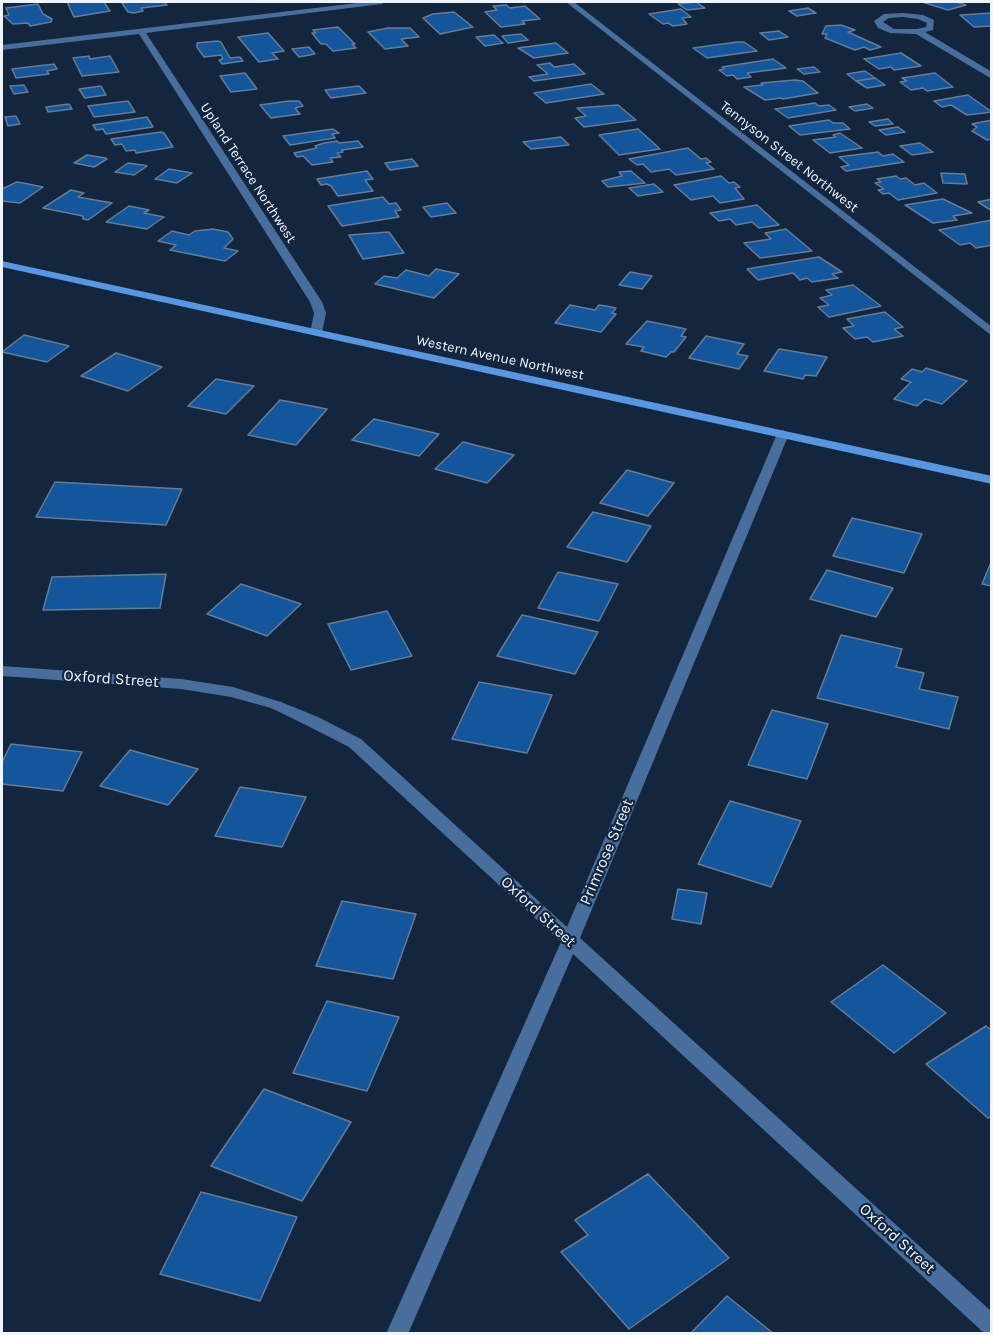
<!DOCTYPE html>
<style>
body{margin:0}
#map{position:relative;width:993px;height:1335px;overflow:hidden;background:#13263d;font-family:Karla,sans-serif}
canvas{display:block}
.frame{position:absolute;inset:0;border:3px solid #eef5ff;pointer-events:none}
</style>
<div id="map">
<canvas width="993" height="1335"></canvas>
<div class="frame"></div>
</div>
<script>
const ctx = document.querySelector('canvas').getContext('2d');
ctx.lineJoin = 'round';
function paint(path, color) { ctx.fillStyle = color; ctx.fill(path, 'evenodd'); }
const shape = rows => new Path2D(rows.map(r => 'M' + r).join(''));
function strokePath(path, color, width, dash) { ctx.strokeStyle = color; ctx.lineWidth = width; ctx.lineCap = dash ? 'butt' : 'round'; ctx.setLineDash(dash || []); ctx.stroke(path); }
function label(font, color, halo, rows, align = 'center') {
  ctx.font = font + ' Karla,sans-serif'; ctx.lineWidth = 4.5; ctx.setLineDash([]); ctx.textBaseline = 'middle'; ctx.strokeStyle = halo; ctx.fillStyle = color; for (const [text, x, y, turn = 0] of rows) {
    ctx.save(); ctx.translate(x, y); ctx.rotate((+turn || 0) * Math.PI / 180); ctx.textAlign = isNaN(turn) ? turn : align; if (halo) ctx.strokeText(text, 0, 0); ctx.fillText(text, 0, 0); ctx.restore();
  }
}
const building = shape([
 [67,2,104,2,110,11,74,17,67,2],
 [131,2,164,2,167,5,141,8,143,11,134,13,128,12,122,3,131,2],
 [696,2,705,8,687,10,678,4,696,2],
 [922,2,963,2,959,3,966,5,948,10,922,2],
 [38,4,43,14,52,19,51,22,30,26,28,23,13,24,4,16,9,15,6,8,38,4],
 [506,5,510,8,525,6,540,19,522,21,525,24,501,27,485,12,497,10,493,6,506,5],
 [808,8,816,13,797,16,789,11,808,8],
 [681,9,691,17,682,18,687,24,673,26,668,23,663,24,649,14,681,9],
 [454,12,473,27,440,34,423,18,433,14,454,12],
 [992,13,992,26,974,27,960,15,992,13],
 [841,25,855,30,848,32,881,47,870,50,864,47,855,50,825,38,827,34,822,34,826,26,841,25],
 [338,27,355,44,352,44,356,48,333,51,326,44,321,44,312,33,316,33,313,30,338,27],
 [388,28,410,28,419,37,401,39,408,46,385,49,368,32,388,28],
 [779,31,788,37,769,40,760,33,779,31],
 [268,33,284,51,272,53,278,59,259,62,238,37,268,33],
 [521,34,528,40,508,43,502,36,521,34],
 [494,35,503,43,485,46,476,37,494,35],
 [217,41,221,42,230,58,240,57,243,61,222,64,219,60,223,59,221,55,204,57,197,47,197,43,217,41],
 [737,42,744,42,757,51,707,58,693,48,737,42],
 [556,43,568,53,534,58,518,48,556,43],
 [309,47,315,54,299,57,292,49,309,47],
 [901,53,921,66,894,70,891,67,879,69,864,59,901,53],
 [89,56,90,59,110,56,119,72,82,76,73,58,89,56],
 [773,59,786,68,747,73,751,77,737,79,733,75,727,76,719,70,724,69,722,67,773,59],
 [550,63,554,67,574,64,585,74,534,81,529,77,548,74,537,65,550,63],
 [54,64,57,69,47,71,49,74,16,78,12,69,54,64],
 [814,67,820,72,804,74,797,69,814,67],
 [865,71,875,78,856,81,847,74,865,71],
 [245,73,257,89,231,92,220,76,245,73],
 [935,73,953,87,927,91,923,88,911,90,900,82,907,81,902,78,935,73],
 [875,78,885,85,867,88,856,81,875,78],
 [795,80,803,81,818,93,783,99,781,98,765,100,744,87,763,85,761,83,795,80],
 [591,84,604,94,546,103,534,93,591,84],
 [24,85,28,92,14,94,10,86,24,85],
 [101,86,106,95,85,98,79,89,101,86],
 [359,86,366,93,331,98,325,90,359,86],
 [968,95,992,112,967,115,951,105,942,107,934,101,968,95],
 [128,101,135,112,94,117,88,106,128,101],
 [289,101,299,101,303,106,295,108,300,114,271,118,260,105,289,101],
 [815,103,819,106,829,105,836,110,788,118,775,109,815,103],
 [69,104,72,109,48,112,46,107,69,104],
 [867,104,873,108,855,111,849,107,867,104],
 [618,105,636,120,584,127,575,118,586,116,577,108,618,105],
 [16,116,20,124,8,126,5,117,16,116],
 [147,117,153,127,106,134,103,129,96,130,93,125,147,117],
 [888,119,893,124,875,126,869,122,888,119],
 [829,120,833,123,843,123,850,129,800,135,789,126,829,120],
 [992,120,992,139,987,140,972,131,977,127,972,124,992,120],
 [898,127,905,132,886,135,879,130,898,127],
 [333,129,339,133,332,134,335,138,290,145,283,136,333,129],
 [638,129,660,149,619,155,599,135,638,129],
 [161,132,164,133,173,147,136,153,135,150,126,151,122,144,115,145,111,139,161,132],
 [840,133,862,148,830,153,813,140,836,137,833,135,840,133],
 [561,137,569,145,531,149,523,142,561,137],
 [337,141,339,143,358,141,363,147,342,150,343,152,337,153,341,157,330,158,333,162,312,165,303,156,297,157,294,153,317,148,315,146,324,143,337,141],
 [920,143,933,152,912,155,900,146,920,143],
 [688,148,701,159,706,158,711,162,706,163,714,169,676,175,669,169,651,172,643,164,637,165,629,159,688,148],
 [878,152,883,156,893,154,904,162,846,171,841,167,849,165,839,157,878,152],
 [87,155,106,158,107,159,94,167,74,163,87,155],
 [412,159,418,166,390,170,385,163,412,159],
 [128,163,143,165,147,166,134,175,115,172,128,163],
 [169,169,186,172,192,173,177,183,155,179,169,169],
 [367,171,373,179,365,180,373,191,338,196,331,186,327,184,321,185,317,179,367,171],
 [631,171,645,183,608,187,602,181,622,176,619,172,631,171],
 [941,173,965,174,967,184,943,183,941,173],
 [721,176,729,183,734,182,740,187,735,188,744,199,720,203,713,196,691,200,674,185,721,176],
 [896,176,900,179,906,178,915,185,924,183,937,193,898,200,889,193,883,194,878,190,884,189,875,183,881,182,877,179,896,176],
 [17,182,23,183,43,187,20,203,2,201,2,189,17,182],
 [654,184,663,192,638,196,629,188,654,184],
 [71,190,84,193,78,197,112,203,88,220,83,219,83,216,43,208,71,190],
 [383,197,389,204,396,203,401,210,395,211,399,217,342,226,328,206,383,197],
 [943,199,972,213,953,216,957,220,933,223,905,205,943,199],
 [992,199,992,211,978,202,992,199],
 [447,203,456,213,431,217,423,207,447,203],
 [757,205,779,225,759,228,752,222,736,225,730,219,719,221,710,213,757,205],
 [129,206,149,210,144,213,164,217,147,229,106,222,129,206],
 [992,220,992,245,976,248,970,243,960,245,939,230,992,220],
 [213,229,228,232,233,239,224,248,238,251,225,261,170,250,176,245,158,241,172,231,189,235,195,231,213,229],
 [786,229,812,251,760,258,744,243,771,239,765,233,786,229],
 [389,232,404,253,363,259,349,235,389,232],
 [819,257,842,272,832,274,838,278,812,282,807,278,800,280,793,273,758,280,747,269,819,257],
 [436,269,459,274,434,298,375,284,384,276,397,278,406,270,429,276,436,269],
 [630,272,652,276,642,289,619,285,630,272],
 [853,285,881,306,829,317,818,307,829,305,820,298,832,295,826,290,853,285],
 [570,305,595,310,599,305,606,306,616,308,612,313,616,314,601,332,555,323,570,305],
 [885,312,903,327,894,329,903,336,873,342,867,337,855,339,843,328,854,326,847,319,885,312],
 [647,321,686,329,681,336,686,337,674,352,671,352,666,357,641,351,644,347,626,344,647,321],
 [24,335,69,346,47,362,2,352,24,335],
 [706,336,744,344,737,354,748,356,739,369,689,358,706,336],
 [779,349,827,357,816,376,805,375,803,379,764,371,779,349],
 [116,353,162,367,128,391,81,376,116,353],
 [926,368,967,381,942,404,925,399,917,406,894,399,911,382,901,379,912,369,922,372,926,368],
 [216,379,254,386,226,414,188,406,216,379],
 [280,400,327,409,296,445,248,435,280,400],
 [374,419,439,434,419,456,352,440,374,419],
 [463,442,514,455,487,483,435,469,463,442],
 [627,470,674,483,648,516,600,503,627,470],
 [55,482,182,489,166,525,36,517,55,482],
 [593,512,651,526,627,562,567,547,593,512],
 [852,518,922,534,904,573,833,556,852,518],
 [992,560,992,586,982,584,992,560],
 [827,570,893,588,876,617,810,599,827,570],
 [558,572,618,584,599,621,538,608,558,572],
 [166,574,160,608,43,610,52,577,166,574],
 [241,584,301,604,267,636,207,614,241,584],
 [387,611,412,656,351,670,328,624,387,611],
 [522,615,598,632,575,674,497,656,522,615],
 [841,635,902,649,896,667,924,673,919,689,958,697,949,729,817,698,841,635],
 [479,682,552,695,527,753,452,739,479,682],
 [772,710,828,724,807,779,748,765,772,710],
 [11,744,82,752,63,791,2,784,2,762,11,744],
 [130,750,198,769,168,805,100,786,130,750],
 [240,787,306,797,282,847,215,836,240,787],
 [730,801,801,821,771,887,698,864,730,801],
 [678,889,707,893,701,924,672,919,678,889],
 [342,901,416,914,393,979,316,966,342,901],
 [883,965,946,1013,894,1053,831,1002,883,965],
 [327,1001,399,1017,367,1091,293,1073,327,1001],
 [986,1026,992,1031,992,1116,988,1118,926,1064,986,1026],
 [264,1089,351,1122,302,1201,211,1166,264,1089],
 [648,1174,729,1258,629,1329,561,1252,588,1235,575,1220,648,1174],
 [201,1192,297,1217,260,1301,160,1274,201,1192],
 [727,1296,774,1334,690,1334,727,1296]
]);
const street = shape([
 [366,2,386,2,382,4,146,33,322,302,326,313,322,333,316,336,310,333,314,313,310,302,139,34,2,50,2,45,366,2],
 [566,2,574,2,992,327,992,336,566,2],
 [903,13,923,15,934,20,933,30,925,32,992,72,992,79,916,34,890,33,878,28,874,21,884,14,903,13],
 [903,17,918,19,927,23,926,27,917,29,894,29,883,22,889,18,903,17],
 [783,430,789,434,580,938,992,1312,992,1334,984,1333,573,954,408,1334,386,1334,561,942,349,747,306,725,271,708,231,697,181,689,2,676,2,666,181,679,233,687,281,702,318,717,361,739,567,927,777,434,783,430]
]);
const secondary = shape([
 [2,261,992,476,992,484,2,267,2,261]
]);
const farStreetnames = [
 ["Tennyson Street Northwest",789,157,38],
 ["Upland Terrace Northwest",248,173,57],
 ["Western Avenue Northwest",500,358,12]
];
const streetNames = [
 ["Oxford Street",111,679,4],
 ["Primrose Street",607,852,-67],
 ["Oxford Street",538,912,43],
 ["Oxford Street",897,1239,42]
];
paint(building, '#14569c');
strokePath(building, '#657b96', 1.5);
paint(street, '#476e9c');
paint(secondary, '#5796e0');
label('14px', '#eef5ff', '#13263d', farStreetnames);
label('16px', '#eef5ff', '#13263d', streetNames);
</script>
